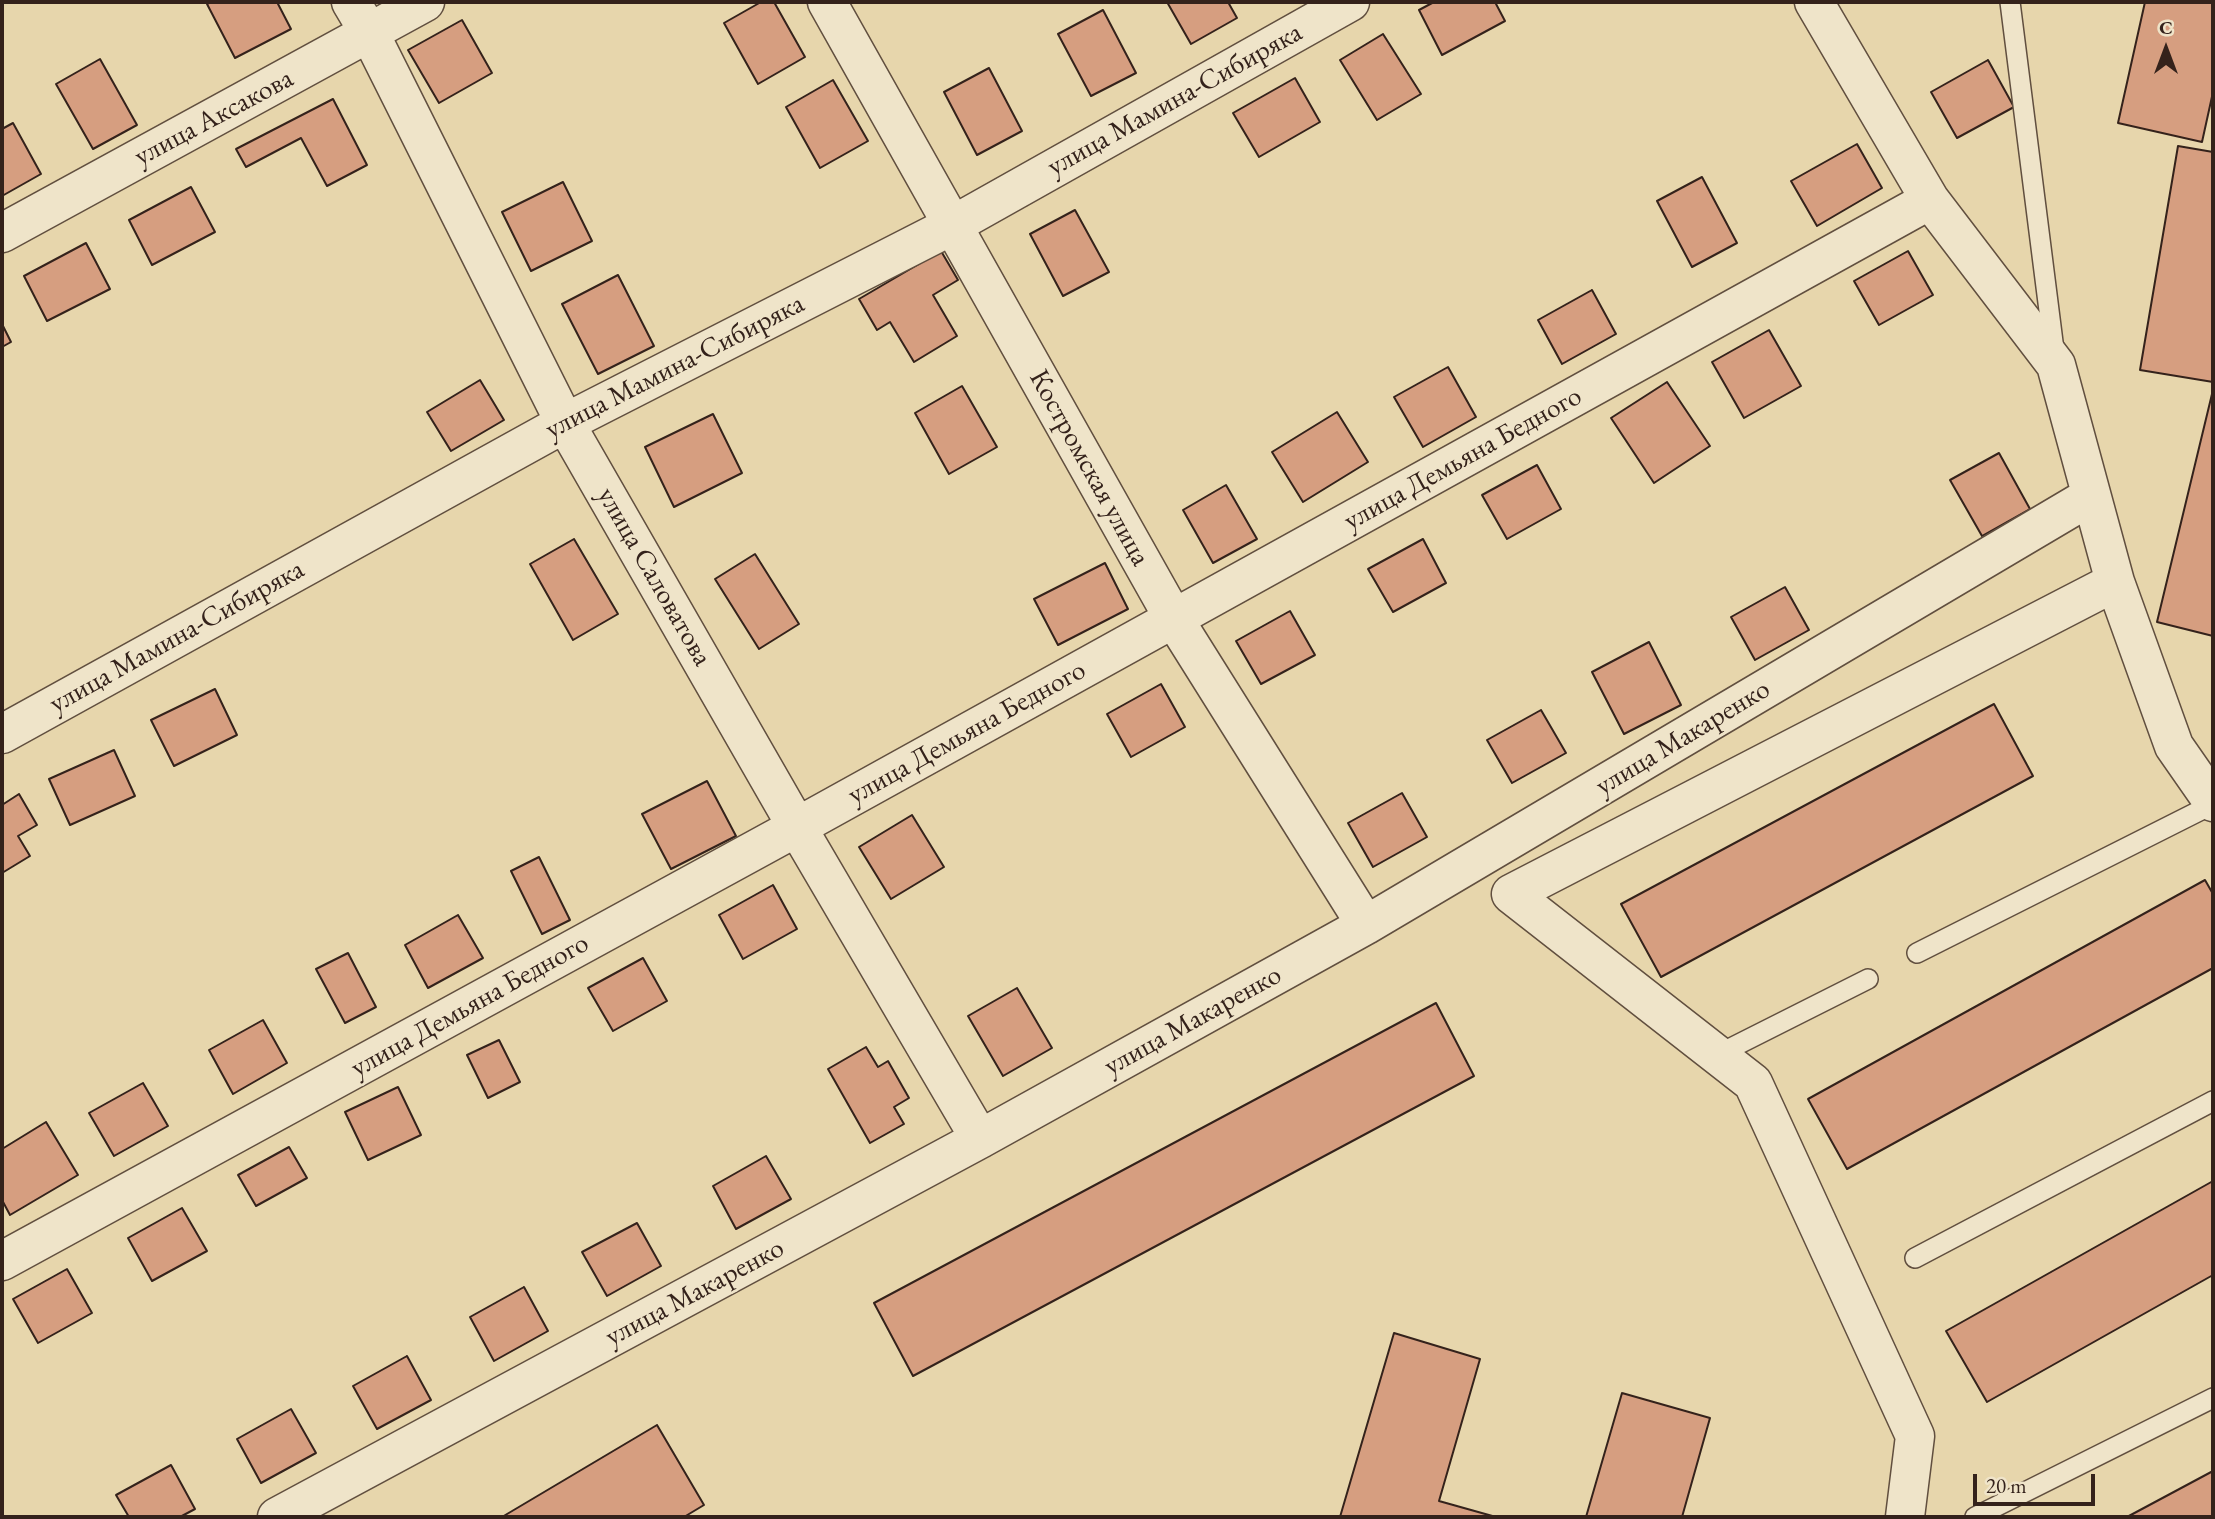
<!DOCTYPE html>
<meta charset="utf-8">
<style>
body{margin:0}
#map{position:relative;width:2215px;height:1519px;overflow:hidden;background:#e7d6ac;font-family:"EB Garamond",serif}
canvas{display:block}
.frame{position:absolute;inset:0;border:4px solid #34221b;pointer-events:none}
.north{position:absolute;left:2131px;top:14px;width:70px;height:70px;-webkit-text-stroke:5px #efe4c9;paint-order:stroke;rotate:0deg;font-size:19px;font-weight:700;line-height:28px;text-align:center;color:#34221b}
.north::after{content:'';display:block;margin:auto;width:24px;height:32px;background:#34221b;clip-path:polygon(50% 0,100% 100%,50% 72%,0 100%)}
.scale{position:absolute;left:1973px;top:1474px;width:122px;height:32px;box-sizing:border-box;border:4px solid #34221b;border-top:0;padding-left:9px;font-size:21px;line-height:24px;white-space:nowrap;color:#34221b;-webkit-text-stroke:5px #efe4c9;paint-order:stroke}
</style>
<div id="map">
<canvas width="2215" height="1519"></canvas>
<div class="frame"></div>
<div class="north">С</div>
<div class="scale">20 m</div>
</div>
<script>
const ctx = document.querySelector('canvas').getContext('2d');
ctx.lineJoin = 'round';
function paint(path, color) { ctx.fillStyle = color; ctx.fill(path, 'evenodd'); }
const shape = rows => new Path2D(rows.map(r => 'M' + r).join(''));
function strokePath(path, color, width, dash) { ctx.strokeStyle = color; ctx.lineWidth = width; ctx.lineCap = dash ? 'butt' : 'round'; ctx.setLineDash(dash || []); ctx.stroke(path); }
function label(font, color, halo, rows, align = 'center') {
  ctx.font = font + ' "EB Garamond",serif'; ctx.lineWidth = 5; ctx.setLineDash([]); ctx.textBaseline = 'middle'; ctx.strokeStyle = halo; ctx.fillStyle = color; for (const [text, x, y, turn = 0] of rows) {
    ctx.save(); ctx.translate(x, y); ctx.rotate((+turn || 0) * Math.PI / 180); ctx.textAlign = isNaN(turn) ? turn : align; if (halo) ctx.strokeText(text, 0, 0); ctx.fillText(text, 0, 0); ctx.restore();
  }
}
const building = shape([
 [211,2,277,2,291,29,235,58,207,4,211,2],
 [761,2,774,2,805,57,758,84,724,23,761,2],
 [1167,2,1228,2,1237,18,1191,44,1167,2],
 [1434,2,1495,2,1505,21,1442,55,1419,10,1434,2],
 [2145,2,2213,2,2213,92,2202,142,2118,123,2145,2],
 [1103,10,1136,73,1091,96,1058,34,1103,10],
 [462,20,492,73,439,103,408,50,462,20],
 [1383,34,1421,94,1377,120,1340,60,1383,34],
 [100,59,137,125,93,149,56,84,100,59],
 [1988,60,2014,107,1957,138,1931,92,1988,60],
 [989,68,1022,131,977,155,944,92,989,68],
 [1295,78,1320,122,1259,157,1233,113,1295,78],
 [833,80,868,141,820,168,786,107,833,80],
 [333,99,367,165,327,186,301,138,246,167,236,149,333,99],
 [13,123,41,174,2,196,2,129,13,123],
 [1857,144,1882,188,1817,226,1791,181,1857,144],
 [2178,146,2213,152,2213,382,2140,370,2178,146],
 [1702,177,1737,243,1692,267,1657,201,1702,177],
 [563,182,592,241,531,271,502,212,563,182],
 [191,187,215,232,152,265,129,220,191,187],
 [1075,210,1109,272,1063,296,1030,234,1075,210],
 [86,243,110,289,47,321,24,276,86,243],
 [941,251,958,280,933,295,957,336,914,362,890,322,877,330,859,299,941,251],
 [1908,251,1933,295,1879,325,1854,281,1908,251],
 [618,275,654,346,598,374,562,304,618,275],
 [1592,290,1616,334,1562,364,1538,320,1592,290],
 [2,324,11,342,2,347,2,324],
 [1769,330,1801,386,1744,418,1712,362,1769,330],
 [1448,367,1476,417,1423,447,1394,397,1448,367],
 [480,380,504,420,451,451,427,412,480,380],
 [1667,382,1710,446,1654,483,1611,418,1667,382],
 [962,386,997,447,949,474,915,413,962,386],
 [2212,394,2213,394,2213,636,2157,622,2212,394],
 [1337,412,1368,462,1303,502,1272,452,1337,412],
 [713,414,742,473,674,507,645,447,713,414],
 [1999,453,2030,509,1982,536,1950,480,1999,453],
 [1537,465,1561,509,1507,539,1482,495,1537,465],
 [1226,485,1257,539,1213,563,1183,510,1226,485],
 [574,539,618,614,573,640,530,564,574,539],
 [1423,539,1446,583,1393,612,1368,569,1423,539],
 [755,554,799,624,759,649,715,579,755,554],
 [1105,563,1128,609,1058,645,1034,599,1105,563],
 [1785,587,1809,630,1755,660,1731,617,1785,587],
 [1290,611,1315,655,1261,684,1236,641,1290,611],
 [1649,642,1681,705,1624,734,1592,672,1649,642],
 [1161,684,1185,727,1131,757,1107,714,1161,684],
 [215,689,237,735,174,766,151,720,215,689],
 [1994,704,2033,776,1661,977,1621,904,1994,704],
 [1541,710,1566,753,1512,783,1487,740,1541,710],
 [114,750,135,796,70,825,49,779,114,750],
 [707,781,736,836,671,869,642,814,707,781],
 [1402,793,1427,837,1373,867,1348,823,1402,793],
 [19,794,37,825,18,836,30,856,2,873,2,805,19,794],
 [912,815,944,867,891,899,859,847,912,815],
 [539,857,570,920,542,934,511,871,539,857],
 [2205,880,2213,894,2213,968,1847,1169,1808,1099,2205,880],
 [773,885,797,929,743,959,719,915,773,885],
 [458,915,483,958,428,988,405,945,458,915],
 [348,953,376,1007,345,1023,316,969,348,953],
 [643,958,667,1001,613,1031,588,988,643,958],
 [1017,988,1052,1048,1003,1076,968,1016,1017,988],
 [1436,1003,1474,1076,913,1376,874,1303,1436,1003],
 [263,1020,287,1063,233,1094,209,1050,263,1020],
 [499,1040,520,1082,488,1098,467,1055,499,1040],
 [866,1047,878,1067,888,1061,909,1098,894,1107,904,1124,870,1143,828,1069,866,1047],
 [143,1083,168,1126,114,1156,89,1113,143,1083],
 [398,1087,421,1135,368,1160,345,1112,398,1087],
 [46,1122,78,1175,10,1215,2,1200,2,1149,46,1122],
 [289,1147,307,1178,256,1206,238,1175,289,1147],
 [766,1156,791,1199,736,1229,713,1186,766,1156],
 [2213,1181,2213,1275,1987,1402,1946,1331,2213,1181],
 [182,1208,207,1251,152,1281,128,1238,182,1208],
 [637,1223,661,1266,607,1296,582,1252,637,1223],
 [67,1269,92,1313,38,1343,13,1299,67,1269],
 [524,1287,548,1331,494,1361,470,1317,524,1287],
 [1394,1333,1480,1359,1439,1501,1496,1517,1340,1517,1394,1333],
 [407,1356,431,1400,377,1429,353,1386,407,1356],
 [1622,1393,1710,1418,1682,1517,1586,1517,1622,1393],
 [291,1409,316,1453,261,1483,237,1439,291,1409],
 [657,1425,704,1505,684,1517,502,1517,657,1425],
 [171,1465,195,1509,180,1517,129,1517,116,1495,171,1465],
 [2213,1471,2213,1517,2127,1517,2213,1471]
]);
const service = shape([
 [2010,2,2054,350],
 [1917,953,2213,804],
 [1717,1055,1868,979],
 [1915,1258,2213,1101],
 [1975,1517,2213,1398]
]);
const minor = shape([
 [351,2,370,34,565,423,797,827,980,1139],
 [827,2,1174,619,1366,925],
 [1814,2,1930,200,2056,365,2115,582,2174,746,2213,802],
 [2,233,425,2],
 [2,734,565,423,953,225,1350,2],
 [2,1261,797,827,1930,200],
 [277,1517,980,1139,1366,925,2091,496],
 [1905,1517,1915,1436,1753,1083,1511,894,2115,582]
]);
const streetNames = [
 ["улица Мамина-Сибиряка",1175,100,-29],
 ["улица Аксакова",214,118,-28],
 ["улица Мамина-Сибиряка",675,367,-27],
 ["улица Демьяна Бедного",1463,459,-29],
 ["Костромская улица",1089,468,61],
 ["улица Саловатова",654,577,60],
 ["улица Мамина-Сибиряка",177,637,-29],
 ["улица Демьяна Бедного",967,733,-29],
 ["улица Макаренко",1683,738,-31],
 ["улица Демьяна Бедного",470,1006,-29],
 ["улица Макаренко",1193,1021,-29],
 ["улица Макаренко",695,1293,-28]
];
paint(building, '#d69e80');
strokePath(building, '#34221b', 2);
strokePath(service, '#614f3f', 22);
strokePath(minor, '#614f3f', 41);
strokePath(service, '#efe4c9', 19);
strokePath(minor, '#efe4c9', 38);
label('28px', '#34221b', '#efe4c9', streetNames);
</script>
